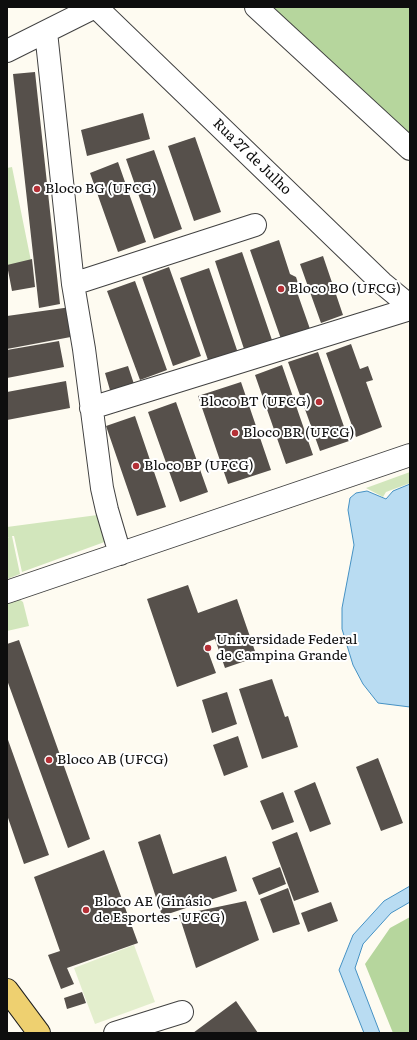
<!DOCTYPE html>
<meta charset="utf-8">
<style>
body{margin:0}
#map{position:relative;width:417px;height:1040px;overflow:hidden;background:#fefbf1;font-family:Literata,serif}
canvas{display:block}
.frame{position:absolute;inset:0;border:8px solid #0e0e0e;pointer-events:none}
</style>
<div id="map">
<canvas width="417" height="1040"></canvas>
<div class="frame"></div>
</div>
<script>
const ctx = document.querySelector('canvas').getContext('2d');
ctx.lineJoin = 'round';
function paint(path, color) { ctx.fillStyle = color; ctx.fill(path, 'evenodd'); }
const shape = rows => new Path2D(rows.map(r => 'M' + r).join(''));
function strokePath(path, color, width, dash) { ctx.strokeStyle = color; ctx.lineWidth = width; ctx.lineCap = dash ? 'butt' : 'round'; ctx.setLineDash(dash || []); ctx.stroke(path); }
function label(font, color, halo, rows, align = 'center') {
  ctx.font = font + ' Literata,serif'; ctx.lineWidth = 4; ctx.setLineDash([]); ctx.textBaseline = 'middle'; ctx.strokeStyle = halo; ctx.fillStyle = color; for (const [text, x, y, turn = 0] of rows) {
    ctx.save(); ctx.translate(x, y); ctx.rotate((+turn || 0) * Math.PI / 180); ctx.textAlign = isNaN(turn) ? turn : align; if (halo) ctx.strokeText(text, 0, 0); ctx.fillText(text, 0, 0); ctx.restore();
  }
}
const green = shape([
 [12,167,31,261,7,266,7,168],
 [410,472,410,483,386,492,383,497,366,488],
 [105,514,110,540,22,572,14,536,12,536,20,574,7,579,7,538,9,537,7,537,7,527],
 [19,599,23,602,29,626,7,631,7,602]
]);
const forest = shape([
 [262,7,410,7,410,143],
 [410,917,410,1033,393,1033,365,964,390,928]
]);
const pitch = shape([
 [134,945,155,1002,95,1024,74,968]
]);
const water = shape([
 [410,484,410,707,378,703,363,684,353,665,342,629,342,608,354,545,348,510,350,498,356,493,367,491,386,499,393,491,410,484],
 [410,886,410,902,391,913,363,944,355,968,380,1033,364,1033,339,970,353,935,384,901,410,886]
]);
const building = shape([
 [35,72,60,304,39,308,13,74],
 [143,113,150,139,87,156,81,130],
 [195,137,221,212,194,221,168,146],
 [154,150,182,229,154,239,126,159],
 [118,162,146,242,118,252,90,173],
 [279,240,290,274,296,277,299,286,297,292,310,329,281,339,250,250],
 [242,252,273,343,245,352,215,261],
 [323,256,343,315,321,323,300,264],
 [32,259,35,287,12,291,7,265],
 [169,267,201,356,173,366,142,277],
 [209,268,238,353,209,363,180,278],
 [135,281,167,370,140,380,107,291],
 [71,307,76,336,7,349,7,316],
 [59,341,64,367,7,378,7,350],
 [351,344,360,369,368,366,373,380,366,382,382,427,356,437,326,353],
 [318,352,349,441,320,451,288,362],
 [282,365,313,455,286,464,255,375],
 [128,366,136,390,112,397,105,373],
 [66,381,70,408,7,420,7,392],
 [241,382,271,470,228,484,198,396],
 [176,402,208,492,180,502,148,412],
 [135,416,166,507,137,516,106,426],
 [188,585,198,613,237,599,257,657,225,668,215,639,205,643,216,673,177,687,147,599],
 [19,640,90,839,68,848,7,680,7,644],
 [272,679,285,717,288,716,298,747,262,759,239,689],
 [227,692,237,724,212,733,202,700],
 [238,736,248,767,224,776,213,745],
 [7,737,49,855,24,864,7,815],
 [378,758,403,823,381,831,356,767],
 [315,782,331,824,310,832,294,791],
 [283,792,294,822,272,830,260,801],
 [297,832,319,892,294,901,272,842],
 [160,834,173,874,226,856,237,891,162,916,138,842],
 [104,850,138,943,67,968,74,984,61,989,48,955,60,951,34,877],
 [280,867,286,884,259,895,252,878],
 [288,888,300,924,273,933,260,899],
 [246,901,259,940,196,968,179,915],
 [331,902,338,921,308,932,301,913],
 [82,992,86,1003,67,1009,64,998],
 [236,1001,258,1033,193,1033]
]);
const minor = shape([
 [96,7,382,283,410,306],
 [256,7,410,149],
 [46,32,73,284,84,349,102,488,107,510,120,554],
 [7,51,95,7],
 [73,284,255,225],
 [91,408,410,309],
 [7,592,410,455],
 [115,1033,182,1012]
]);
const major = shape([
 [7,990,39,1033]
]);
const markers = [
 [37,189,4,"#b43036"],
 [281,289,4,"#b43036"],
 [319,402,4,"#b43036"],
 [235,433,4,"#b43036"],
 [136,466,4,"#b43036"],
 [208,648,4,"#b43036"],
 [49,760,4,"#b43036"],
 [86,910,4,"#b43036"]
];
const streetNames = [
 ["Rua 27 de Julho",252,157,44]
];
const poiNames = [
 ["Bloco BG (UFCG)",45,189],
 ["Bloco BO (UFCG)",289,289],
 ["Bloco BT (UFCG)",311,402,"right"],
 ["Bloco BR (UFCG)",243,433],
 ["Bloco BP (UFCG)",144,466],
 ["Universidade Federal",216,640],
 ["de Campina Grande",216,656],
 ["Bloco AB (UFCG)",57,760],
 ["Bloco AE (Ginásio",94,902],
 ["de Esportes - UFCG)",94,918]
];
paint(green, '#d2e6bc');
paint(forest, '#b6d69d');
paint(pitch, '#e3eecd');
paint(water, '#b9dcf2');
strokePath(water, '#4591c3', 1);
paint(building, '#56504b');
strokePath(minor, '#414141', 24);
strokePath(major, '#1f1f1f', 24);
strokePath(minor, '#fff', 22);
strokePath(major, '#eed070', 22);
for (const [x, y, r, color] of markers) { const dot = new Path2D(); dot.arc(x, y, r, 0, 2 * Math.PI); ctx.fillStyle = color; ctx.fill(dot); strokePath(dot, '#fff', 1.5); }
label('14px', '#0e0e0e', '#fff', streetNames);
label('14px', '#0e0e0e', '#fff', poiNames, 'left');
</script>
